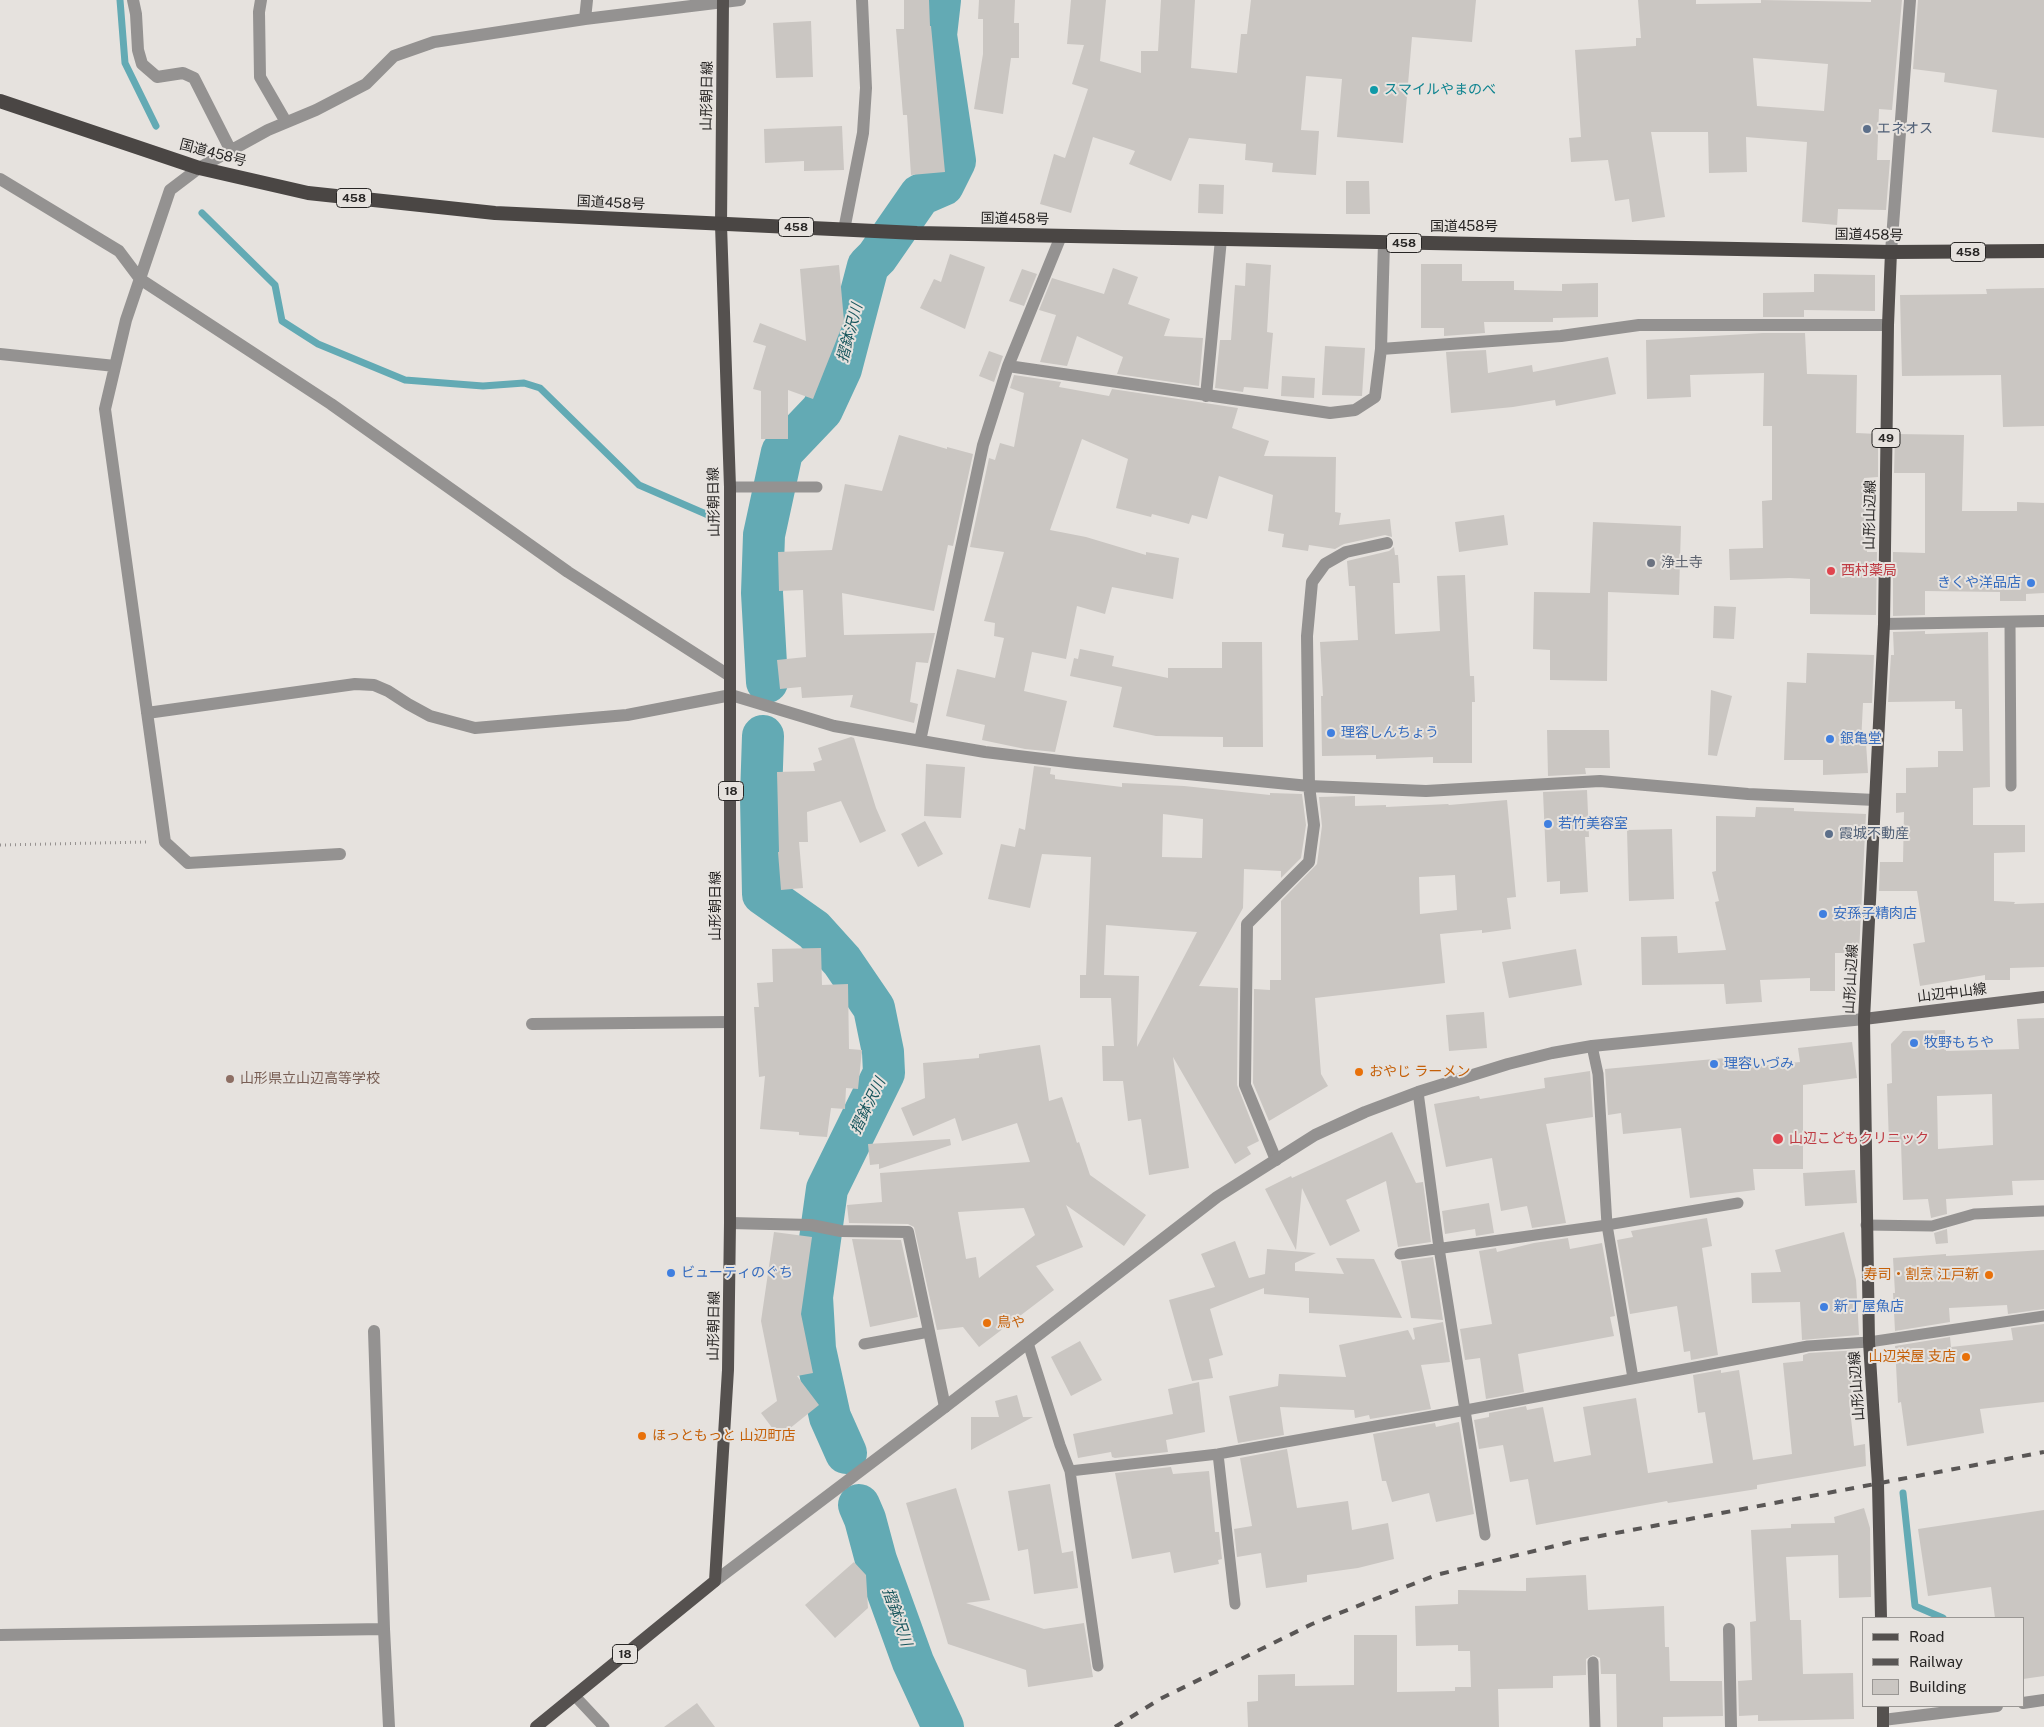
<!DOCTYPE html>
<meta charset="utf-8">
<style>
body{margin:0}
#map{position:relative;width:2044px;height:1727px;overflow:hidden;background:#e6e2de;font-family:"Public Sans",sans-serif}
canvas{display:block}
.legend{position:absolute;left:1862px;top:1617px;width:162px;height:90px;box-sizing:border-box;background:#e6e2de;border:1px solid #9a9794;margin:0;padding:6px 9px;list-style:none;font-size:15px;color:#282625}
.legend li{display:flex;align-items:center;gap:10px;height:25px}
.legend b{width:25px;border:1px solid #9a9794}
</style>
<div id="map">
<canvas width="2044" height="1727"></canvas>
<ul class="legend">
<li><b style="height:6px;background:#55514f"></b>Road</li>
<li><b style="height:6px;background:#595655"></b>Railway</li>
<li><b style="height:14px;background:#cac6c2"></b>Building</li>
</ul>
</div>
<script>
const ctx = document.querySelector('canvas').getContext('2d');
ctx.lineJoin = 'round';
const shape = rows => new Path2D(rows.map(r => 'M' + r).join(''));
function strokePath(path, color, width, dash) { ctx.strokeStyle = color; ctx.lineWidth = width; ctx.lineCap = dash ? 'butt' : 'round'; ctx.setLineDash(dash || []); ctx.stroke(path); }
function paint(path, color) { ctx.fillStyle = color; ctx.fill(path, 'evenodd'); }
function label(font, color, halo, rows, align = 'center') {
  ctx.font = font + ' "Public Sans","Noto Sans JP",sans-serif'; ctx.lineWidth = 4; ctx.setLineDash([]); ctx.textBaseline = 'middle'; ctx.strokeStyle = halo; ctx.fillStyle = color; for (const [text, x, y, turn = 0] of rows) {
    ctx.save(); ctx.translate(x, y); ctx.rotate((+turn || 0) * Math.PI / 180); ctx.textAlign = isNaN(turn) ? turn : align; if (halo) ctx.strokeText(text, 0, 0); ctx.fillText(text, 0, 0); ctx.restore();
  }
}
const stream = shape([
 [120,0,125,63,156,126],
 [202,213,275,285,282,321,318,344,405,380,483,386,524,383,540,388,639,485,715,518],
 [1903,1493,1915,1606,1943,1618]
]);
const river = shape([
 [767,682,762,593,764,535,782,452,822,410,841,369,868,266,877,257,920,195,943,185,955,161,936,35,940,0],
 [763,736,761,797,763,894,814,930,842,961,874,1008,883,1052,884,1073,827,1189,812,1297,815,1349,830,1417,846,1453],
 [859,1505,865,1519,876,1560,913,1662,943,1727]
]);
const building = shape([
 [904,0,929,0,930,26,931,26,945,172,911,175,907,115,903,115,896,29,904,29],
 [979,0,1015,0,1014,23,1019,23,1019,58,1011,58,1003,114,974,109,983,54,983,19,978,19],
 [1071,0,1106,0,1100,61,1141,73,1141,51,1158,51,1161,0,1195,0,1191,68,1237,73,1241,34,1247,34,1251,0,1476,0,1472,42,1412,37,1403,143,1337,137,1342,79,1306,76,1301,130,1319,131,1316,175,1272,172,1273,163,1245,160,1246,144,1189,138,1171,181,1129,164,1135,151,1093,137,1071,213,1040,204,1054,154,1065,158,1088,89,1072,84,1084,45,1067,44],
 [1638,0,1696,0,1696,4,1761,3,1761,0,1871,2,1871,0,1902,0,1892,110,1879,109,1877,160,1890,160,1886,210,1838,209,1837,225,1802,222,1807,142,1746,137,1747,172,1709,173,1708,132,1651,132,1665,217,1632,222,1629,199,1615,201,1608,160,1571,162,1569,138,1581,137,1575,50,1636,46,1636,38,1641,38],
 [1753,58,1828,64,1824,111,1757,106],
 [1918,0,2044,0,2044,138,1992,132,1997,90,1944,82,1945,73,1913,69],
 [811,21,813,77,776,78,773,23],
 [842,126,844,170,804,171,804,161,765,163,764,129],
 [1346,181,1369,181,1370,214,1346,214],
 [1199,184,1224,185,1223,214,1198,213],
 [950,254,985,267,965,329,920,308,934,279,941,282],
 [1246,263,1271,265,1267,332,1273,333,1268,389,1244,387,1243,392,1215,388,1220,340,1231,340,1235,285,1245,286],
 [1421,264,1462,264,1462,281,1514,281,1514,290,1562,291,1562,284,1598,283,1598,317,1553,318,1553,322,1484,322,1485,333,1444,336,1444,328,1421,328],
 [839,265,844,321,813,399,788,390,788,439,761,439,761,391,753,389,766,346,753,342,760,323,806,341,800,269],
 [1113,268,1138,277,1128,304,1170,319,1164,336,1203,338,1199,386,1117,374,1123,357,1077,336,1067,366,1040,362,1056,315,1039,310,1052,278,1104,294],
 [1022,269,1037,274,1024,306,1009,301],
 [1814,274,1875,275,1875,311,1804,310,1804,317,1763,317,1763,293,1814,292],
 [2044,288,2044,426,2003,427,2001,375,1902,376,1900,295,1987,294,1986,289],
 [1763,333,1805,333,1807,374,1857,375,1856,433,1878,434,1878,477,1864,478,1867,552,1877,552,1876,615,1810,614,1810,579,1790,578,1730,580,1729,549,1763,548,1762,501,1772,500,1772,426,1763,426,1764,373,1690,375,1691,397,1647,399,1646,340],
 [1325,346,1365,348,1362,396,1322,395],
 [1486,350,1488,373,1532,365,1533,372,1608,357,1616,394,1556,406,1555,400,1513,407,1451,413,1446,352],
 [989,351,1003,356,994,382,979,376],
 [1014,375,1061,382,1059,387,1109,396,1112,389,1238,408,1232,428,1269,441,1264,456,1336,457,1335,512,1341,513,1339,525,1390,519,1392,537,1385,535,1344,544,1335,549,1309,545,1308,551,1282,547,1284,534,1268,531,1273,495,1219,476,1207,519,1192,515,1189,524,1152,514,1151,517,1116,508,1128,459,1082,439,1050,530,1086,537,1146,555,1146,552,1179,558,1173,599,1112,587,1105,614,1077,606,1066,659,1032,652,1024,691,1067,701,1055,752,1025,749,982,740,985,725,946,716,957,669,995,678,1004,638,994,636,995,623,984,621,1004,552,970,547,989,458,995,460,1000,443,1014,447,1024,393,1010,388],
 [1282,376,1315,378,1314,398,1281,396],
 [1895,434,1964,435,1962,511,2017,511,2017,502,2044,503,2044,593,2026,594,2026,601,2000,601,2000,592,1925,591,1925,615,1893,616,1893,552,1925,553,1925,473,1894,473],
 [899,435,947,449,947,447,973,454,953,546,948,545,934,611,842,593,844,635,935,633,928,663,916,662,910,702,918,704,914,723,850,707,853,695,802,698,801,687,780,689,777,660,806,657,803,590,779,591,778,552,832,550,845,484,882,491],
 [1504,515,1508,545,1459,552,1455,522],
 [1593,522,1681,526,1679,595,1608,592,1607,681,1550,680,1550,650,1533,649,1534,592,1590,593],
 [1394,547,1395,555,1398,555,1400,583,1393,583,1395,634,1440,631,1437,576,1465,575,1470,676,1474,676,1475,702,1472,702,1472,763,1433,763,1433,757,1376,759,1376,755,1322,756,1321,696,1323,696,1320,642,1358,640,1355,586,1349,586,1347,561,1389,551],
 [1714,606,1736,607,1734,639,1713,638],
 [1925,631,1925,634,1988,632,1990,787,1973,788,1973,825,2025,825,2025,852,1994,853,1994,901,2015,902,2014,904,2044,903,2044,967,2010,968,2010,980,1985,980,1985,975,1920,986,1913,944,1925,942,1917,891,1879,891,1880,862,1903,862,1904,812,1896,813,1896,793,1906,793,1906,768,1938,767,1938,751,1963,751,1962,709,1955,709,1955,701,1888,702,1891,655,1894,655,1893,632],
 [1222,642,1262,642,1263,747,1223,747,1223,737,1156,736,1113,727,1122,687,1070,676,1074,658,1078,659,1080,649,1114,656,1112,666,1168,678,1168,668,1222,668],
 [1807,653,1874,655,1872,703,1863,703,1861,743,1866,743,1868,773,1823,775,1823,760,1784,760,1787,682,1806,683],
 [1711,690,1732,696,1717,756,1708,755],
 [1547,730,1609,730,1610,768,1585,768,1586,774,1548,776],
 [851,737,854,738,876,808,886,831,860,843,841,801,807,812,808,842,799,842,803,888,781,890,778,852,779,852,777,772,815,771,813,763,822,760,818,748],
 [926,764,965,767,961,818,924,816],
 [1034,766,1051,768,1050,774,1055,775,1055,779,1122,787,1122,783,1184,786,1270,795,1270,793,1302,794,1306,825,1301,858,1281,878,1281,871,1244,869,1243,908,1199,986,1238,988,1237,1085,1259,1141,1247,1147,1251,1154,1235,1164,1173,1057,1189,1168,1149,1175,1141,1119,1128,1121,1123,1081,1103,1081,1102,1046,1114,1046,1111,998,1080,998,1080,975,1086,975,1091,857,1042,854,1030,908,988,899,1001,844,1015,847,1019,828,1025,830],
 [1163,814,1203,819,1202,858,1162,857],
 [1106,925,1197,932,1137,1047,1139,976,1104,975],
 [1587,790,1589,837,1585,837,1588,892,1560,894,1560,881,1547,882,1543,792],
 [1355,796,1355,806,1386,805,1386,807,1448,804,1449,805,1507,800,1516,897,1507,898,1511,929,1482,933,1482,930,1440,934,1445,983,1315,998,1321,1074,1328,1086,1269,1121,1253,1083,1254,989,1270,990,1270,980,1281,980,1281,901,1317,864,1322,826,1319,797],
 [1455,875,1457,910,1420,914,1419,877],
 [1756,807,1794,808,1794,811,1866,814,1859,953,1835,953,1835,991,1810,991,1810,978,1760,980,1762,1002,1726,1004,1724,984,1642,985,1641,937,1677,936,1678,953,1726,950,1715,902,1719,901,1712,872,1716,871,1716,816,1755,817],
 [925,821,943,854,918,867,901,834],
 [1672,829,1674,899,1629,901,1627,830],
 [821,948,822,985,848,984,849,1049,862,1050,858,1089,846,1088,845,1109,831,1108,827,1137,799,1135,799,1132,760,1129,765,1076,759,1077,754,1007,759,1007,757,983,773,982,772,949],
 [1576,949,1582,985,1509,998,1502,962],
 [1484,1012,1487,1048,1449,1051,1446,1015],
 [2044,1018,2044,1180,2012,1181,2013,1195,1946,1199,1947,1214,1931,1218,1928,1199,1903,1200,1901,1143,1889,1144,1887,1084,1892,1083,1891,1044,1903,1031,1945,1030,1946,1051,2019,1049,2017,1019],
 [1992,1094,1993,1145,1938,1149,1937,1096],
 [1852,1042,1857,1078,1803,1085,1803,1169,1753,1169,1755,1190,1690,1198,1681,1128,1623,1134,1621,1113,1608,1115,1605,1069,1725,1058,1725,1056,1752,1056,1752,1067,1800,1062,1798,1048],
 [1040,1045,1049,1101,1062,1097,1077,1143,1079,1142,1090,1175,1146,1215,1124,1246,1066,1205,1083,1247,1036,1266,1054,1290,979,1347,963,1327,937,1330,914,1227,908,1224,849,1223,847,1205,882,1202,880,1173,1030,1162,1017,1123,962,1141,955,1118,913,1136,901,1108,925,1098,923,1063,979,1058,979,1054],
 [1024,1208,1035,1235,979,1278,976,1257,966,1259,958,1212],
 [1590,1071,1593,1117,1546,1124,1566,1223,1532,1228,1527,1206,1501,1211,1492,1158,1446,1167,1434,1104,1479,1096,1480,1099,1545,1088,1544,1078],
 [1392,1132,1416,1183,1423,1182,1431,1242,1398,1247,1386,1181,1346,1200,1360,1231,1330,1246,1302,1188,1296,1250,1265,1189,1291,1176,1292,1178],
 [950,1139,951,1145,879,1169,879,1164,870,1165,868,1144],
 [1855,1170,1857,1203,1805,1206,1803,1173],
 [1489,1203,1494,1233,1476,1236,1475,1229,1445,1234,1442,1211],
 [1707,1218,1712,1246,1702,1248,1718,1355,1691,1360,1690,1351,1684,1352,1677,1306,1630,1314,1617,1240,1633,1237,1631,1231],
 [1947,1229,1948,1243,1936,1244,1934,1233],
 [774,1232,812,1237,801,1314,813,1373,797,1376,819,1405,779,1437,761,1413,777,1401,761,1321],
 [1844,1232,1856,1280,1859,1335,1802,1340,1800,1302,1752,1303,1751,1273,1781,1272,1775,1250],
 [1568,1238,1570,1249,1602,1243,1615,1316,1610,1317,1614,1336,1518,1354,1524,1392,1486,1399,1480,1358,1465,1360,1460,1329,1492,1324,1479,1251,1496,1248,1497,1252,1534,1243],
 [852,1239,901,1240,918,1317,870,1327],
 [1235,1241,1249,1278,1265,1274,1267,1249,1316,1253,1295,1263,1295,1271,1344,1274,1336,1258,1374,1259,1402,1318,1309,1313,1309,1298,1264,1294,1264,1288,1210,1309,1223,1355,1209,1359,1213,1378,1192,1381,1169,1300,1215,1287,1201,1254],
 [2044,1250,2044,1309,2008,1314,2007,1305,1949,1308,1950,1322,1895,1331,1893,1293,1895,1293,1893,1258,1946,1254,1946,1256],
 [1433,1257,1443,1320,1411,1318,1401,1261],
 [1443,1322,1450,1362,1421,1365,1431,1409,1370,1419,1369,1415,1355,1418,1354,1410,1280,1407,1284,1435,1238,1443,1229,1396,1278,1386,1279,1374,1346,1377,1339,1345,1408,1330,1413,1340,1415,1339,1413,1328],
 [2044,1324,2044,1402,1980,1409,1984,1433,1907,1446,1901,1402,1898,1403,1895,1346,1950,1337,1951,1347,2013,1340,2011,1328],
 [1080,1341,1102,1380,1071,1396,1051,1357],
 [1860,1350,1863,1400,1849,1400,1854,1446,1865,1444,1866,1466,1757,1485,1757,1489,1668,1503,1667,1501,1536,1525,1528,1479,1510,1482,1503,1445,1479,1449,1474,1420,1489,1417,1489,1413,1526,1406,1527,1410,1543,1407,1554,1462,1591,1455,1583,1407,1636,1398,1648,1473,1713,1463,1705,1412,1698,1413,1693,1375,1721,1370,1721,1373,1739,1370,1753,1460,1792,1454,1783,1363,1803,1361,1803,1355,1809,1353],
 [1199,1382,1205,1432,1166,1440,1168,1452,1115,1458,1112,1457,1111,1452,1078,1458,1073,1434,1173,1414,1168,1389],
 [1017,1395,1023,1417,1033,1417,971,1450,971,1417,999,1417,995,1401],
 [1459,1422,1474,1514,1436,1522,1429,1493,1392,1502,1386,1481,1382,1481,1373,1434,1435,1423,1436,1427],
 [1287,1449,1297,1508,1348,1501,1352,1530,1388,1523,1394,1559,1358,1568,1307,1575,1307,1582,1266,1588,1261,1553,1237,1557,1234,1529,1252,1526,1240,1458],
 [1171,1467,1173,1474,1209,1471,1215,1532,1219,1532,1222,1559,1218,1560,1219,1564,1174,1573,1170,1552,1132,1559,1115,1473],
 [1050,1484,1062,1553,1073,1551,1078,1588,1034,1594,1028,1549,1018,1551,1008,1491],
 [956,1488,990,1600,966,1603,1044,1629,1084,1623,1093,1677,1028,1687,1026,1670,948,1644,906,1503],
 [1864,1508,1870,1528,1871,1597,1839,1598,1838,1555,1786,1557,1790,1620,1801,1620,1803,1674,1853,1673,1854,1719,1758,1721,1758,1715,1739,1716,1738,1681,1752,1680,1750,1622,1756,1621,1751,1530,1791,1528,1791,1524,1835,1523,1834,1517],
 [2044,1510,2044,1676,2023,1679,2023,1618,1995,1618,1991,1587,1928,1596,1918,1529],
 [854,1562,866,1575,868,1608,835,1638,805,1605],
 [1586,1575,1588,1610,1664,1606,1665,1647,1669,1647,1670,1681,1722,1681,1723,1716,1663,1717,1663,1727,1617,1727,1616,1674,1601,1674,1600,1658,1593,1655,1586,1659,1586,1675,1553,1676,1553,1688,1498,1689,1499,1727,1248,1727,1247,1702,1258,1701,1258,1675,1295,1674,1295,1686,1354,1685,1354,1635,1397,1635,1397,1692,1455,1691,1455,1687,1471,1687,1470,1651,1458,1651,1458,1645,1416,1646,1415,1606,1458,1604,1458,1590,1526,1591,1526,1578],
 [697,1703,715,1727,664,1727]
]);
const path = shape([
 [0,845,147,842]
]);
const service = shape([
 [730,487,817,487],
 [2010,622,2011,786],
 [1592,1046,1598,1074,1607,1225,1633,1378],
 [1418,1092,1439,1248,1485,1535],
 [1866,1225,1932,1226,1974,1214,2043,1211],
 [1400,1254,1607,1225,1738,1203],
 [1028,1343,1060,1445,1070,1471,1218,1454,1466,1410,1808,1346,1869,1342,2044,1316],
 [864,1344,929,1332],
 [1218,1454,1235,1604],
 [1070,1471,1098,1666],
 [1593,1662,1595,1727],
 [574,1695,604,1727]
]);
const minor = shape([
 [133,0,136,14,138,50,142,64,157,77,183,73,194,78,231,151],
 [261,0,259,12,260,77,286,122],
 [585,19,587,0],
 [0,179,119,251,140,279,331,404,568,572,730,676],
 [844,230,863,133,866,88,862,0],
 [1891,252,1910,0],
 [1381,349,1561,336,1639,325,1888,325],
 [0,354,115,366],
 [1008,366,1330,413,1355,410,1375,397,1381,349,1384,242],
 [1206,396,1221,239],
 [147,713,355,684,374,685,388,691,408,704,430,716,475,728,627,715,731,695,834,726,985,752,1076,763,1309,786,1426,791,1600,781,1748,794,1875,800],
 [920,741,983,445,1008,366,1061,236],
 [340,854,188,863,165,842,105,409,126,320,170,190,199,168,268,130,316,110,366,84,394,56,434,42,585,19,740,0],
 [532,1024,730,1022],
 [1276,1160,1245,1085,1247,924,1309,862,1314,825,1309,786,1307,636,1312,582,1325,564,1346,552,1387,543],
 [730,1223,811,1225,841,1231,908,1232,945,1407],
 [374,1331,384,1629,389,1727],
 [1729,1629,1731,1727],
 [0,1635,384,1629],
 [2023,1703,2044,1700],
 [1883,1720,1997,1706]
]);
const tertiary = shape([
 [1884,624,2044,621],
 [715,1581,945,1407,1217,1197,1315,1135,1365,1112,1418,1092,1508,1064,1552,1053,1592,1046,1864,1019]
]);
const secondary = shape([
 [1864,1019,2044,997]
]);
const primary = shape([
 [1881,1618,1878,1484,1869,1342,1864,1019,1884,624,1888,325,1891,252],
 [1883,1706,1883,1727],
 [536,1727,715,1581,728,1370,730,1223,730,487,721,225,723,0]
]);
const trunk = shape([
 [0,101,199,168,308,193,495,213,917,233,1891,252,2044,251]
]);
const rail = shape([
 [1115,1727,1160,1699,1312,1624,1436,1575,1579,1540,2044,1452]
]);
const markers = [
 [1374,90,5,"#0f9aa8"],
 [1867,129,5,"#5c6f8a"],
 [1651,563,5,"#6b7280"],
 [1831,571,5,"#e0444e"],
 [2031,583,5,"#3f7fe0"],
 [1331,733,5,"#3f7fe0"],
 [1830,739,5,"#3f7fe0"],
 [1548,824,5,"#3f7fe0"],
 [1829,834,5,"#5c6f8a"],
 [1823,914,5,"#3f7fe0"],
 [1914,1043,5,"#3f7fe0"],
 [1714,1064,5,"#3f7fe0"],
 [1359,1072,5,"#e8710a"],
 [230,1079,5,"#8d6e63"],
 [1778,1139,6,"#e0444e"],
 [671,1273,5,"#3f7fe0"],
 [1989,1275,5,"#e8710a"],
 [1824,1307,5,"#3f7fe0"],
 [987,1323,5,"#e8710a"],
 [1966,1357,5,"#e8710a"],
 [642,1436,5,"#e8710a"]
];
const shields = [
 [354,198,35],
 [796,227,35],
 [1404,243,35],
 [1968,252,35],
 [1886,438,28],
 [731,791,25],
 [625,1654,25]
];
const shieldNames = [
 ["458",354,198],
 ["458",796,227],
 ["458",1404,243],
 ["458",1968,252],
 ["49",1886,438],
 ["18",731,791],
 ["18",625,1654]
];
const cultureNames = [
 ["スマイルやまのべ",1384,90]
];
const streetNames = [
 ["山形朝日線",707,96,-89],
 ["国道458号",213,153,15],
 ["国道458号",611,203,3],
 ["国道458号",1015,219,1],
 ["国道458号",1464,227],
 ["国道458号",1869,235,1],
 ["山形朝日線",714,502,-91],
 ["山形山辺線",1870,515,-89],
 ["山形朝日線",716,906,-90],
 ["山形山辺線",1851,979,-87],
 ["山辺中山線",1952,993,-7],
 ["山形朝日線",714,1326,-89],
 ["山形山辺線",1857,1386,-94]
];
const serviceNames = [
 ["エネオス",1877,129],
 ["霞城不動産",1839,834]
];
const worshipNames = [
 ["浄土寺",1661,563]
];
const healthNames = [
 ["西村薬局",1841,571],
 ["山辺こどもクリニック",1789,1139]
];
const shopNames = [
 ["きくや洋品店",2021,583,"right"],
 ["理容しんちょう",1341,733],
 ["銀亀堂",1840,739],
 ["若竹美容室",1558,824],
 ["安孫子精肉店",1833,914],
 ["牧野もちや",1924,1043],
 ["理容いづみ",1724,1064],
 ["ビューティのぐち",681,1273],
 ["新丁屋魚店",1834,1307]
];
const foodNames = [
 ["おやじ ラーメン",1369,1072],
 ["寿司・割烹 江戸新",1979,1275,"right"],
 ["鳥や",997,1323],
 ["山辺栄屋 支店",1956,1357,"right"],
 ["ほっともっと 山辺町店",652,1436]
];
const educationNames = [
 ["山形県立山辺高等学校",240,1079]
];
const waterNames = [
 ["摺鉢沢川",850,333,-75],
 ["摺鉢沢川",868,1106,-64],
 ["摺鉢沢川",897,1617,71]
];
strokePath(stream, '#63aab4', 7);
strokePath(river, '#63aab4', 42);
paint(building, '#cac6c2');
strokePath(path, '#969290', 3, [1, 4]);
strokePath(service, '#949291', 11);
strokePath(minor, '#949291', 12);
strokePath(tertiary, '#949291', 12);
strokePath(secondary, '#6f6b6a', 12);
strokePath(primary, '#55514f', 12);
strokePath(trunk, '#4a4644', 14);
strokePath(rail, '#595655', 4, [9, 9]);
for (const [x, y, r, color] of markers) { const dot = new Path2D(); dot.arc(x, y, r, 0, 2 * Math.PI); ctx.fillStyle = color; ctx.fill(dot); strokePath(dot, '#e6e2de', 2); }
for (const [x, y, w] of shields) { const box = new Path2D(); box.roundRect(x - w / 2, y - 9.5, w, 19, 4); ctx.fillStyle = '#e6e2de'; ctx.fill(box); strokePath(box, '#282625', 1); }
label('bold 12px', '#282625', null, shieldNames);
label('14px', '#0d838f', '#e6e2de', cultureNames, 'left');
label('14px', '#282625', '#e6e2de', streetNames);
label('14px', '#4e5e75', '#e6e2de', serviceNames, 'left');
label('14px', '#5b616d', '#e6e2de', worshipNames, 'left');
label('14px', '#be3a42', '#e6e2de', healthNames, 'left');
label('14px', '#366cbe', '#e6e2de', shopNames, 'left');
label('14px', '#c56008', '#e6e2de', foodNames, 'left');
label('14px', '#785e54', '#e6e2de', educationNames, 'left');
label('italic 15px', '#18565d', '#e6e2de', waterNames);
</script>
